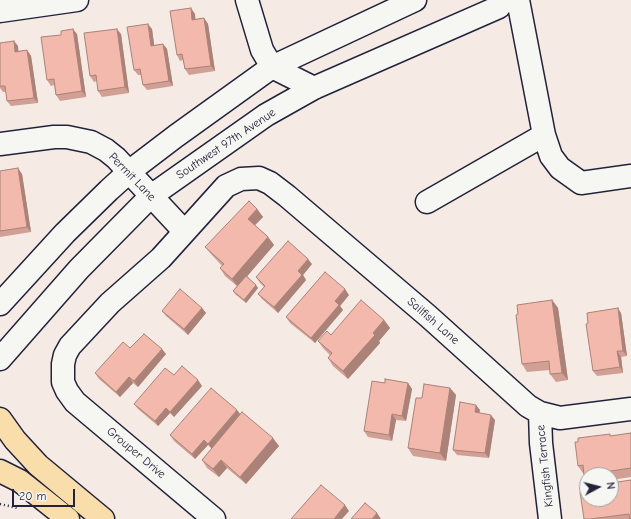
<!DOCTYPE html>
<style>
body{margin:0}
#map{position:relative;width:631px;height:519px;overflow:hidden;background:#f5eae4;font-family:"Comic Neue",sans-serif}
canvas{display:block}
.north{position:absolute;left:579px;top:467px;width:40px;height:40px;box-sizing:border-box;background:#f6f6f2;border:1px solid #a1a1a9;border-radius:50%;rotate:83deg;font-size:11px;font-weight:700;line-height:16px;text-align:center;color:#22223b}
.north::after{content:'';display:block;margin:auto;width:14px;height:18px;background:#22223b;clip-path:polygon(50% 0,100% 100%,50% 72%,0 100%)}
.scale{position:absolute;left:12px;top:489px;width:63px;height:18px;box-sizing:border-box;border:2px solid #22223b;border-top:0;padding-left:5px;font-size:12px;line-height:14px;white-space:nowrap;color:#22223b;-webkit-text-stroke:3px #f6f6f2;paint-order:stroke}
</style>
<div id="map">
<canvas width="631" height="519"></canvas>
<div class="north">N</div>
<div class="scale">20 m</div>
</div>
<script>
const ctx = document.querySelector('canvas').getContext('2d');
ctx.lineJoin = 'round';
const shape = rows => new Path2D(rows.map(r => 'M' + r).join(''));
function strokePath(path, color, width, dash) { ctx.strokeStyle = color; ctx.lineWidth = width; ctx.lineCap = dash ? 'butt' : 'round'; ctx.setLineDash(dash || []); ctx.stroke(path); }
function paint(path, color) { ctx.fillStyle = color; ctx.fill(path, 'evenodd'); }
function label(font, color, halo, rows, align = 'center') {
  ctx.font = font + ' "Comic Neue",sans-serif'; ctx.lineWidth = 3; ctx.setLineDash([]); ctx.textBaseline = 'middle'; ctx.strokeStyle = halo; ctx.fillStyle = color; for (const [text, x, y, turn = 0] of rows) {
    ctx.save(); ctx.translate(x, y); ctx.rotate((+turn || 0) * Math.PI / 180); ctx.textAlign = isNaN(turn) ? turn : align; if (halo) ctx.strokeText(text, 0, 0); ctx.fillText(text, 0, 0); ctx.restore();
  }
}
const path = shape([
 [0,504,17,508]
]);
const minor = shape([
 [247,0,262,50,272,67,314,88],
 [518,0,544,135],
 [0,11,77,0],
 [0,144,54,137,67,137,91,142,106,150,116,158,184,231],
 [427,202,544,135,551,156,560,168,581,183,631,176],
 [0,304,65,233,109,190,130,171,176,136,272,67,415,0],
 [0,359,79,269,151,196,266,115,314,88,499,7,503,0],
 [540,413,541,443,550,519],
 [214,519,75,402,67,391,63,382,63,364,65,355,70,346,110,303,161,258,226,186,241,179,259,178,270,183,287,196,428,316,528,406,540,413,560,418,631,409]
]);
const major = shape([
 [0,419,15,440,38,465,103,519],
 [0,471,20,481,68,519]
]);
const wall = shape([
 [195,14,195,19,204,18,208,24,215,71,189,75,185,69,183,60,180,61,177,55],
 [152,29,154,45,163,44,167,49,173,86,147,90,143,85,141,75,138,75,134,70],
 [77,34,86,97,60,101,56,95,54,85,51,86,47,80],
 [121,34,129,93,102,97,98,91,97,81,94,82,90,76],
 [0,43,18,46,18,51,27,50,31,56,38,103,11,106,7,101,6,92,3,92,0,88],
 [0,171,22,174,31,232,0,237],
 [257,209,263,217,255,225,268,237,274,245,247,276,258,288,246,303,235,294,233,291,237,286,225,276,220,268,222,266,211,254,205,247],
 [312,264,303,275,306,280,278,313,262,299,258,294,264,287,260,283,256,277],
 [349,295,340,306,343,310,315,343,290,323,286,317],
 [552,300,558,308,568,380,556,382,550,374,550,370,527,372,522,364,518,314],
 [202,308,206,313,188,335,166,316,162,311],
 [621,313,627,356,621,357,623,373,597,376,593,371],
 [384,320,390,328,379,341,380,343,348,379,333,366,328,358,330,355,323,348,318,341,331,335],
 [130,348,166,354,138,387,133,383,120,397,99,379,95,373],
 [174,375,202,386,174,417,170,413,158,426,138,409,134,404],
 [385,383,408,383,412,389,406,421,396,420,392,441,368,437,364,431],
 [450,388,456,395,446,461,413,456,408,448,422,398],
 [480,410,479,413,495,420,489,458,457,455,453,450],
 [240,414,279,446,246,484,227,468,219,477,207,468,202,460,212,449,208,445,195,459,174,441,170,435],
 [631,433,631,477,611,480,611,475,587,475,587,479,578,466,612,436],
 [631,480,631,519,584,519,587,499]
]);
const shadedWall = shape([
 [191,8,195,14,196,25,192,20],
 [204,18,208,24,215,71,211,66],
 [148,24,152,29,155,51,151,46],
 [73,29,77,34,86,97,82,91],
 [117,29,121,34,129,93,125,87],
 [14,41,18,46,19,57,15,52],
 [163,44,167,49,173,86,169,81],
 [27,50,31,56,38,103,34,98],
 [18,168,22,174,31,232,27,227],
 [257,209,263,217,253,227,248,219],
 [268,237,274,245,238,287,232,279],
 [308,259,312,264,303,275,306,280,278,313,274,307,298,271],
 [256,285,258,288,246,303,244,300],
 [345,289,349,295,340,306,343,310,315,343,311,338,335,301],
 [552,300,558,308,568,380,562,373],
 [202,308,206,313,188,335,184,329],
 [618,308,621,313,627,356,623,351],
 [384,320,390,328,379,341,380,343,348,379,343,371,373,333],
 [162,349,166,354,138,387,134,381],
 [617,351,621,357,623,373,620,367],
 [129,377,133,383,120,397,116,392],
 [198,380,202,386,174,417,170,412],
 [408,383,412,389,406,421,402,416],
 [450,388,456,395,446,461,440,453],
 [476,405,480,410,478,418,475,412],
 [166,408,170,413,158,426,155,421],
 [237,410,241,415,212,449,208,444],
 [392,414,396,420,392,441,389,435],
 [491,415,495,420,489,458,485,453],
 [273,438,279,446,246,484,240,477],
 [204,440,208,445,195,459,192,454],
 [221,460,227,468,219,477,213,469],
 [345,505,349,511,342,519,334,519],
 [377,513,381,519,372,519]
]);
const building = shape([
 [191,8,192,20,204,18,211,66,185,69,182,54,177,55,170,11,191,8],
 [148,24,151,46,163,44,169,81,143,85,140,69,134,70,127,27,148,24],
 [73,29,82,91,56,95,54,79,47,80,41,37,61,35,61,31,73,29],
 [117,29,125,87,98,91,96,75,90,76,84,33,117,29],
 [14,41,15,52,27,50,34,98,7,101,5,86,0,86,0,43,14,41],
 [18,168,27,227,0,231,0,171,18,168],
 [249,201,257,209,248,219,268,237,232,279,220,268,224,264,205,247,249,201],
 [288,241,308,259,298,271,302,275,274,307,258,294,265,286,256,277,288,241],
 [325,272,345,289,335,301,339,305,311,338,286,317,325,272],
 [246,276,256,285,244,300,233,291,246,276],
 [180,289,202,308,184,329,162,311,180,289],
 [361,300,384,320,373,333,375,335,343,371,328,358,332,353,318,341,327,331,331,335,361,300],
 [552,300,562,373,550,374,549,361,522,364,516,315,518,314,517,305,552,300],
 [618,308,623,351,617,351,620,367,593,371,586,324,588,323,587,313,618,308],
 [144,334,162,349,134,381,129,377,116,392,95,373,123,342,130,348,144,334],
 [182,366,198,380,170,412,166,408,155,421,134,404,165,368,174,375,182,366],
 [385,379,408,383,402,416,392,414,389,435,364,431,372,381,385,383,385,379],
 [424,384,450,388,440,453,408,448,416,398,422,398,424,384],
 [211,388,237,410,208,444,204,440,192,454,170,435,211,388],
 [460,402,476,405,475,412,491,415,485,453,453,450,460,402],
 [242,412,273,438,240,477,221,460,213,469,202,460,242,412],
 [631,433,631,468,584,475,583,465,578,466,575,442,578,442,578,438,610,434,610,436,631,433],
 [631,480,631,519,630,519,629,514,590,519,584,519,580,492,587,491,587,499,611,499,611,483,631,480],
 [321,485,345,505,334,519,291,519,321,485],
 [365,503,377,513,372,519,351,519,365,503]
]);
const streetNames = [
 ["Southwest 97th Avenue",226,144,-34],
 ["Permit Lane",132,177,46],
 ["Sailfish Lane",433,321,41],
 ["Grouper Drive",136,453,40],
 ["Kingfish Terrace",545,466,-96]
];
strokePath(minor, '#22223b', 25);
strokePath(major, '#22223b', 25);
strokePath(path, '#22223b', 2.5, [1, 3]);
strokePath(minor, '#f6f6f2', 22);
strokePath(major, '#f9deab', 22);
paint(wall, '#d19f94');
paint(shadedWall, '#aa8278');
paint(building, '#f3b9ac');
strokePath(building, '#aa8278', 1);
label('12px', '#22223b', '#f6f6f2', streetNames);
</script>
